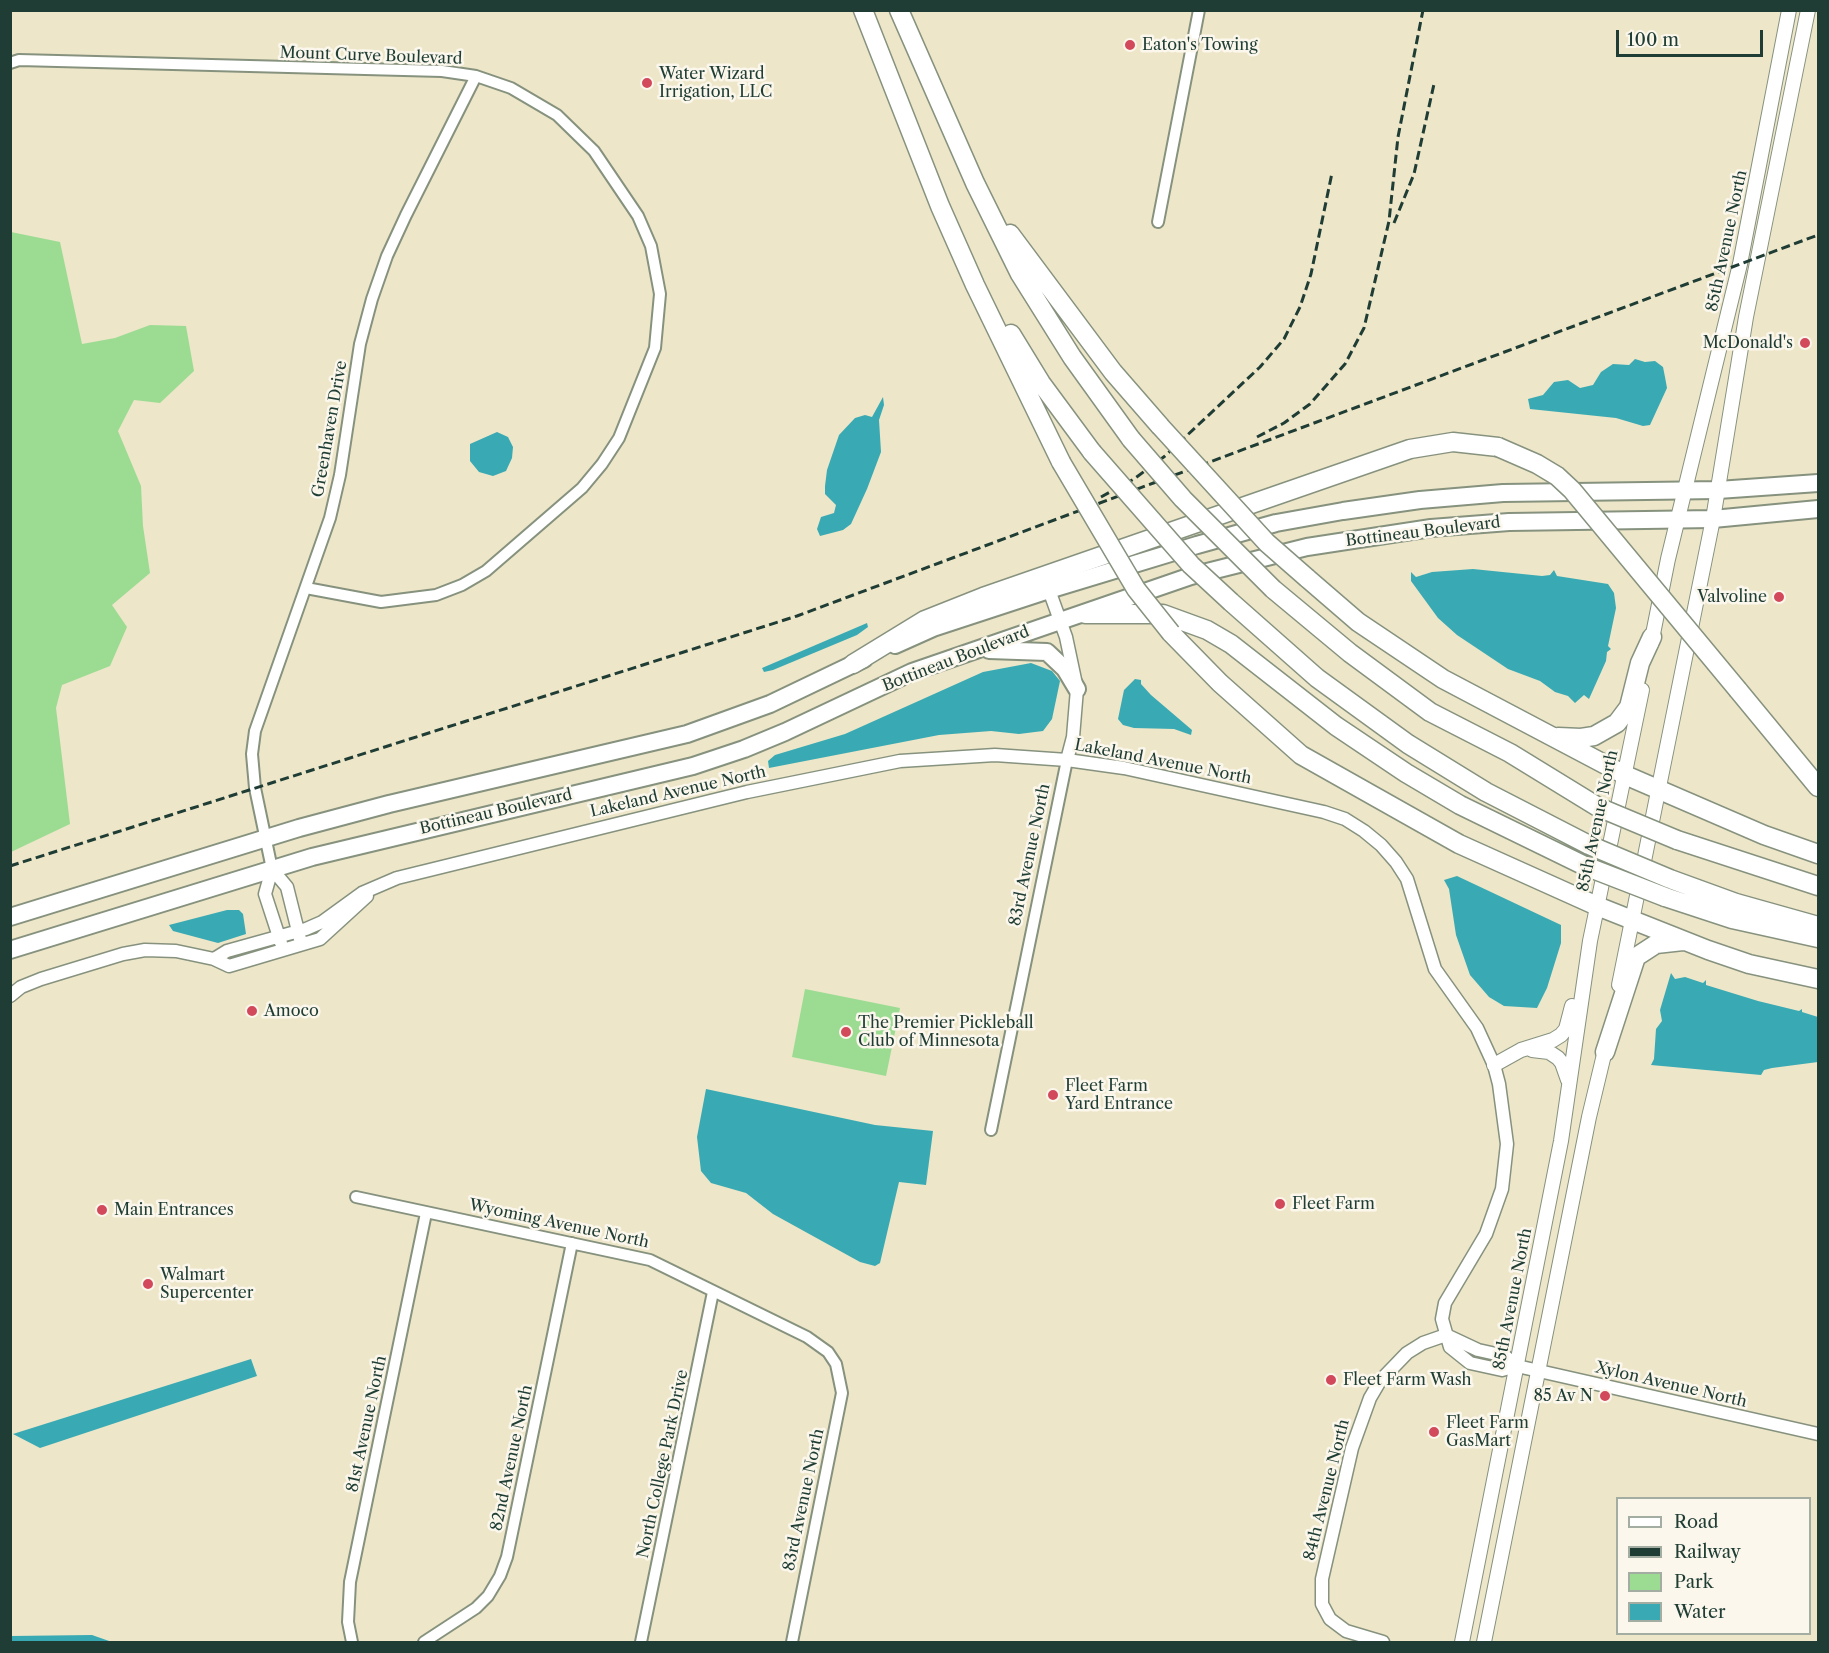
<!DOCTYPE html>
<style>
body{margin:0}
#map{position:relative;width:1829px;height:1653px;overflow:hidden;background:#ede6c9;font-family:"Libre Caslon Text",serif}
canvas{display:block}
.frame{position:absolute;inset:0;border:12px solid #1f3d34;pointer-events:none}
.legend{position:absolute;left:1616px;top:1497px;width:195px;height:138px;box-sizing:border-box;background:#fbf7ec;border:2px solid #a3ada2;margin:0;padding:8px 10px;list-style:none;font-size:18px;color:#1f3d34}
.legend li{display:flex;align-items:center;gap:12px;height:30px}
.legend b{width:30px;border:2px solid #a3ada2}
.scale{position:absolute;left:1616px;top:30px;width:147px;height:27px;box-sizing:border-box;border:3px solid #1f3d34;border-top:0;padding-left:8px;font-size:18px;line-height:21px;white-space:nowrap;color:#1f3d34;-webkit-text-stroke:4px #fbf7ec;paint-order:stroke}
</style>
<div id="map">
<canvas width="1829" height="1653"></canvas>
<div class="frame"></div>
<ul class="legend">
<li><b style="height:8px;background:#fff"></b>Road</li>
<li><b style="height:8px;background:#1f3d34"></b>Railway</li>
<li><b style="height:16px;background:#9bdc92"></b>Park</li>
<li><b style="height:16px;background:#39aab3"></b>Water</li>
</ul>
<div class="scale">100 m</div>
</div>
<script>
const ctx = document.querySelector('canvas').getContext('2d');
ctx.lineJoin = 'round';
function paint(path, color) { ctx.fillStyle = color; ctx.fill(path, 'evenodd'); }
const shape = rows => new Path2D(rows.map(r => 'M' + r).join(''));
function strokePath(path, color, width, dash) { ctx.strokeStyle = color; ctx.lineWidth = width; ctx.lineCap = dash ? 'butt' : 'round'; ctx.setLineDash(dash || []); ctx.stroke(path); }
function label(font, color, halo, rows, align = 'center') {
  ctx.font = font + ' "Libre Caslon Text",serif'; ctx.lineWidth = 5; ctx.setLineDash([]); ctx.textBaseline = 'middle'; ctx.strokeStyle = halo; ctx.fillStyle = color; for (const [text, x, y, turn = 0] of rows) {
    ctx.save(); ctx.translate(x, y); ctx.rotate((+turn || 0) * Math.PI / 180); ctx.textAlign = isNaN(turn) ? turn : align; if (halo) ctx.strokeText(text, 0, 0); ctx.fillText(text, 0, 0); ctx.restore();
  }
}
const green = shape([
 [11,232,60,242,82,344,115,338,150,325,186,326,194,371,160,403,134,400,118,431,141,486,143,526,150,573,112,605,127,627,110,666,62,685,56,708,70,824,11,852],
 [805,989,900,1008,886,1076,792,1057]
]);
const water = shape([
 [1635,359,1645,362,1655,361,1663,367,1665,377,1667,388,1650,425,1643,426,1616,418,1530,409,1528,399,1543,395,1554,382,1568,380,1580,388,1593,385,1601,372,1613,364,1629,365],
 [883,397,884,405,879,420,881,452,867,489,851,524,843,530,820,536,817,529,821,517,834,513,836,505,825,494,825,486,827,470,839,435,855,418,865,415,872,417],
 [497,432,508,437,513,447,512,458,506,471,493,476,479,472,470,461,470,444],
 [1473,569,1542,576,1550,575,1554,570,1557,576,1608,584,1614,593,1616,608,1608,646,1611,649,1607,652,1606,661,1589,699,1584,695,1575,703,1568,696,1555,692,1540,681,1508,669,1457,635,1438,618,1411,581,1411,572,1416,577,1432,572],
 [867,623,868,627,857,635,773,670,764,672,762,668],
 [1031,663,1052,671,1060,681,1052,719,1043,731,1019,734,991,731,939,735,769,768,768,761,775,755,845,734,983,672],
 [1135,679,1141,680,1141,684,1151,695,1192,730,1191,735,1174,729,1134,728,1123,725,1118,719,1124,690],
 [1457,876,1561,925,1561,943,1547,988,1537,1008,1504,1006,1489,997,1470,975,1456,935,1449,889,1444,880],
 [227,910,239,910,243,914,246,934,218,943,173,931,169,925],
 [1671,973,1675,979,1685,977,1703,983,1706,980,1706,985,1758,1001,1799,1011,1802,1009,1802,1012,1818,1017,1818,1062,1772,1068,1764,1070,1761,1075,1651,1065,1654,1059,1656,1029,1662,1021,1660,1010],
 [706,1089,875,1125,933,1131,926,1185,899,1182,880,1263,875,1266,860,1262,773,1214,746,1193,711,1183,701,1171,697,1137],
 [251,1359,257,1376,40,1448,13,1434],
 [92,1635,112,1642,11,1642,11,1636]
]);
const minor = shape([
 [10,63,19,60,442,71,476,76,511,88,557,115,594,151,638,216,651,246,660,294,655,348,619,438,602,464,582,488,486,571,462,585,436,595,381,602,306,588],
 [1158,222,1199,10],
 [272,869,255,788,252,754,255,731,330,518,340,475,360,344,372,299,387,256,406,215,476,76],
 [991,1130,1067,760],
 [356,1197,650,1260,807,1337,828,1352,836,1364,842,1393,792,1642],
 [352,1642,348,1622,350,1582,426,1213],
 [424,1642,476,1608,488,1596,500,1576,507,1557,572,1243],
 [641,1642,713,1292]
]);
const tertiary = shape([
 [1049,590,1066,637,1077,689,1073,737,1067,760],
 [272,869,265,894,281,943],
 [272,869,287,887,300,939],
 [214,959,227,951,306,929,322,922,362,893,397,878,747,792,900,761,995,755,1067,760,1124,768,1324,812,1345,819,1364,831,1381,845,1396,862,1407,879,1435,969,1477,1028,1494,1065,1499,1084,1507,1144,1502,1189,1486,1234,1445,1303,1442,1319,1450,1347,1470,1363,1502,1370,1517,1366,1818,1434],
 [10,996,21,987,41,979,123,954,145,950,176,951,214,959,229,966,320,939,367,896],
 [1446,1335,1478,1350,1505,1356,1517,1366],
 [1383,1642,1346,1631,1330,1619,1322,1604,1322,1579,1352,1448,1370,1398,1380,1381,1407,1353,1423,1343,1446,1335]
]);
const secondary = shape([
 [1651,644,1668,559,1740,264,1789,10],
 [1619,985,1713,519,1746,317,1808,10],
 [1532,1050,1549,1052,1558,1058,1562,1063,1568,1080],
 [1494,1065,1521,1050,1553,1040,1561,1035,1566,1029,1572,1006],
 [1462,1642,1561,1141,1590,941,1642,690],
 [1484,1642,1589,1117,1607,1042]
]);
const trunk = shape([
 [895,645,933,628,1049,590,1197,545,1276,523,1343,511,1420,500,1503,493,1718,490,1818,483],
 [989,650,1047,652,1065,669,1077,689],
 [10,917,299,828,389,804,687,734,770,704,864,659],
 [10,950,312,857,693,766,744,749,785,732,912,672,1191,576,1307,547,1431,528,1509,522,1713,519,1818,509]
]);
const motorway = shape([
 [863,10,940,206,975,285,1061,462],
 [899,10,975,183,1020,274,1072,357,1131,439],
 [1010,234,1113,372,1160,426],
 [1011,334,1041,383,1092,452],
 [1307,578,1358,622,1443,679,1625,775,1764,835,1818,854],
 [1273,589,1350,653,1430,712,1510,753,1598,807],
 [1231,602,1317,678,1408,744,1486,792,1589,845],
 [1085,614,1163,614,1207,630,1231,644,1336,726,1406,773,1460,805,1585,866],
 [1171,633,1220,683,1301,755,1459,844,1597,906,1708,950,1749,964,1818,979],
 [853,664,925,620,983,597,1410,449,1453,442,1498,447],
 [1738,690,1818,787],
 [1558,737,1581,738,1594,736,1617,723,1629,707,1640,663,1652,637],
 [1677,840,1818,886],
 [1670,879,1736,903,1818,926],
 [1665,897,1732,919,1818,938],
 [1605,1052,1636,957,1656,944,1683,941]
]);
const rail = shape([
 [1394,223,1414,174,1434,84],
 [1257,437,1284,423,1310,404,1345,364,1364,328,1389,221,1398,137,1423,10],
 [1101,497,1134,479,1165,456,1260,367,1284,339,1300,307,1311,274,1332,173],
 [10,866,797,616,1818,235]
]);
const motorwayBridge = shape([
 [1160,426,1267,543,1307,578],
 [1131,439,1183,499,1273,589],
 [1498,447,1537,464,1557,476,1572,490,1738,690],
 [1092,452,1191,565,1231,602],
 [1061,462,1136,589,1171,633],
 [1598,807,1677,840],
 [1589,845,1670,879],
 [1585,866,1665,897]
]);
const markers = [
 [1130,45,6,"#d1495b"],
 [647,83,6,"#d1495b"],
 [1805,343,6,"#d1495b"],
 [1779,597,6,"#d1495b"],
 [252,1011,6,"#d1495b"],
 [846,1032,6,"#d1495b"],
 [1053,1095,6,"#d1495b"],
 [1280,1204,6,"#d1495b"],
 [102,1210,6,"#d1495b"],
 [148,1284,6,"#d1495b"],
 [1331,1380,6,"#d1495b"],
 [1605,1396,6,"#d1495b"],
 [1434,1432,6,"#d1495b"]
];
const poiNames = [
 ["Eaton's Towing",1142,45],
 ["Water Wizard",659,74],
 ["Irrigation, LLC",659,92],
 ["McDonald's",1793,343,"right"],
 ["Valvoline",1767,597,"right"],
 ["Amoco",264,1011],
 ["The Premier Pickleball",858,1023],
 ["Club of Minnesota",858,1041],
 ["Fleet Farm",1065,1086],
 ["Yard Entrance",1065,1104],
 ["Fleet Farm",1292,1204],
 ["Main Entrances",114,1210],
 ["Walmart",160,1275],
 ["Supercenter",160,1293],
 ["Fleet Farm Wash",1343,1380],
 ["85 Av N",1593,1396,"right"],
 ["Fleet Farm",1446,1423],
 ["GasMart",1446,1441]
];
const streetNames = [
 ["Mount Curve Boulevard",371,56,2],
 ["85th Avenue North",1727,241,-78],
 ["Greenhaven Drive",330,429,-80],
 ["Bottineau Boulevard",1423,532,-7],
 ["Bottineau Boulevard",956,659,-21],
 ["Lakeland Avenue North",1163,762,11],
 ["Lakeland Avenue North",678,792,-13],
 ["Bottineau Boulevard",496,812,-13],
 ["85th Avenue North",1598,821,-78],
 ["83rd Avenue North",1030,855,-78],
 ["Wyoming Avenue North",559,1224,12],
 ["85th Avenue North",1513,1299,-79],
 ["Xylon Avenue North",1671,1385,13],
 ["81st Avenue North",367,1424,-78],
 ["82nd Avenue North",512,1458,-78],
 ["North College Park Drive",663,1464,-78],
 ["84th Avenue North",1327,1490,-76],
 ["83rd Avenue North",804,1500,-78]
];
paint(green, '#9bdc92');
paint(water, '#39aab3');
strokePath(minor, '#86927e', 14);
strokePath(tertiary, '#86927e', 15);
strokePath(secondary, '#86927e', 16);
strokePath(trunk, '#86927e', 20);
strokePath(motorway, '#86927e', 21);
strokePath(minor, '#fff', 10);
strokePath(tertiary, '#fff', 12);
strokePath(secondary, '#fff', 14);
strokePath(trunk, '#fff', 16);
strokePath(motorway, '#fff', 18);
strokePath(rail, '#1f3d34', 3, [9, 4.5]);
strokePath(motorwayBridge, '#86927e', 21, []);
strokePath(motorwayBridge, '#fff', 18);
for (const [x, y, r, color] of markers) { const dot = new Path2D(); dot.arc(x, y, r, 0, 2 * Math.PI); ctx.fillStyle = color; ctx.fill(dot); strokePath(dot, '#fbf7ec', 2); }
label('16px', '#1f3d34', '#fbf7ec', poiNames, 'left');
label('16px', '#1f3d34', '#fbf7ec', streetNames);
</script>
